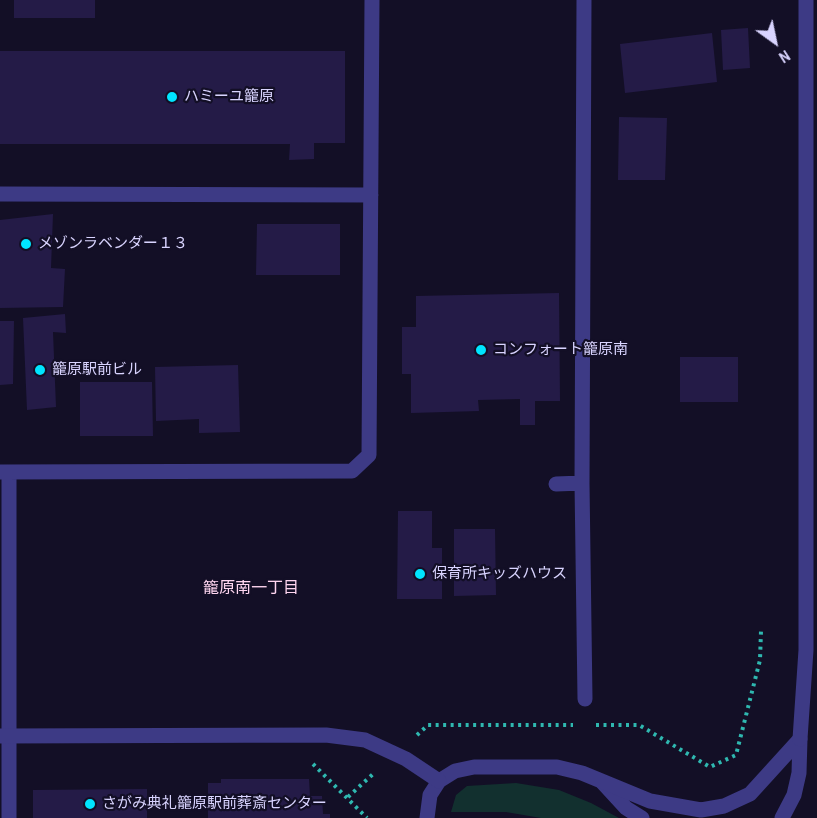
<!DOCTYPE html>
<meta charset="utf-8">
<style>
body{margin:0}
#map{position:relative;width:817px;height:818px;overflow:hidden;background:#130f26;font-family:"Archivo Narrow",sans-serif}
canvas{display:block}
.north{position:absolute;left:745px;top:12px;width:60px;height:60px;-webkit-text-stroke:4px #130f26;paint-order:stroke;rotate:147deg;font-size:16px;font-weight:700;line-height:24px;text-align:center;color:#d9d4ff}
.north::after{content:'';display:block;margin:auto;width:21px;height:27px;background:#d9d4ff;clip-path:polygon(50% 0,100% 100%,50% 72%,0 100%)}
</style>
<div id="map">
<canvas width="817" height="818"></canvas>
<div class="north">N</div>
</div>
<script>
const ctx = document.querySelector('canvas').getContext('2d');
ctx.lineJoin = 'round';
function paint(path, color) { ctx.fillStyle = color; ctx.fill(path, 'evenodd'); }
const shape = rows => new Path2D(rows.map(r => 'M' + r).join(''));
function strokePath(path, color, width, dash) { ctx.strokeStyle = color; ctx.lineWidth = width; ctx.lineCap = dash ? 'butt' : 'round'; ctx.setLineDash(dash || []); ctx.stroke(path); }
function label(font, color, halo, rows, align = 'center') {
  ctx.font = font + ' "Archivo Narrow","Noto Sans JP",sans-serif'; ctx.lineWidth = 4.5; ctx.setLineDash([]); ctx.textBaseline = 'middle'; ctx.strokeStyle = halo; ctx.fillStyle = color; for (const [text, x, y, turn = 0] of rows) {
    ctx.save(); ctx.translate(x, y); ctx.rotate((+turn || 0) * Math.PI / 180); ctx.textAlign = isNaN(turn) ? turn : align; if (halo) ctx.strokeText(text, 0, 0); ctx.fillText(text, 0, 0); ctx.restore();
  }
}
const green = shape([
 [516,783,559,790,591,803,619,818,541,818,506,812,451,812,456,795,467,786]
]);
const building = shape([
 [14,0,95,0,95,18,14,18],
 [748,28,750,68,723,70,721,30],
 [712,33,717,82,625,93,620,44],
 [0,51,345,51,345,143,314,143,314,159,289,160,290,144,0,144],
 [619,117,667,118,665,180,618,180],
 [53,214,51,268,65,269,63,307,0,308,0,220],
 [257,224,340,224,340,275,256,275],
 [559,293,560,401,535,401,535,425,520,425,520,399,478,400,479,411,411,413,411,374,402,374,402,327,416,327,416,296],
 [65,314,66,333,53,332,56,407,27,410,23,318],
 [0,321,14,321,13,384,0,385],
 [680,357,738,357,738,402,680,402],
 [238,365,240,432,199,433,199,419,156,421,155,367],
 [80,382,152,382,153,436,80,436],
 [398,511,432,511,432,548,442,548,442,599,397,599],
 [454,529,495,529,496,595,454,596],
 [221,779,309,779,310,796,322,796,323,814,330,814,330,818,208,818,208,783,221,783],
 [147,789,147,818,33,818,33,790]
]);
const path = shape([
 [596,725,639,725,710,767,736,755,760,660,761,631],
 [417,735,428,725,573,725],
 [313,764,367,818],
 [348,797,373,774]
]);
const service = shape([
 [603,783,626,808,642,818]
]);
const pedestrian = shape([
 [584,0,582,483,585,699],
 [556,484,582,483]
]);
const minor = shape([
 [0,194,371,195],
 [0,472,352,471,369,455,372,0],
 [9,472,9,818],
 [427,818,430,795,439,781,455,771,474,767,557,767,582,773,650,801,701,810,724,806,750,794,800,739],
 [782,818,794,795,799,773,800,739]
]);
const tertiary = shape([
 [0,736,326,735,365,740,406,759,439,781],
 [800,739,806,650,806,0]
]);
const markers = [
 [172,97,6,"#00e5ff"],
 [26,244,6,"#00e5ff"],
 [481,350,6,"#00e5ff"],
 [40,370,6,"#00e5ff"],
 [420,574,6,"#00e5ff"],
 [90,804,6,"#00e5ff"]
];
const poiNames = [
 ["ハミーユ籠原",184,97],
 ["メゾンラベンダー１３",38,244],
 ["コンフォート籠原南",493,350],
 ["籠原駅前ビル",52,370],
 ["保育所キッズハウス",432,574],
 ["さがみ典礼籠原駅前葬斎センター",102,804]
];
const neighbourhoodNames = [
 ["籠原南一丁目",251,589]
];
paint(green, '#12302f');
paint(building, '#241b47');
strokePath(path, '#2fb8b0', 4, [3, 4.5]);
strokePath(service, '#3d3a85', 15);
strokePath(pedestrian, '#3d3a85', 15);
strokePath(minor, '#3d3a85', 15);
strokePath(tertiary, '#3d3a85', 15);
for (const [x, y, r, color] of markers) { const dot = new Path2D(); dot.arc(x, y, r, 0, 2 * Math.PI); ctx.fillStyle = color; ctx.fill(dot); strokePath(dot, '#130f26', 2); }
label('15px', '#d9d4ff', '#130f26', poiNames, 'left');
label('16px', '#ffd6f0', '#130f26', neighbourhoodNames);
</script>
